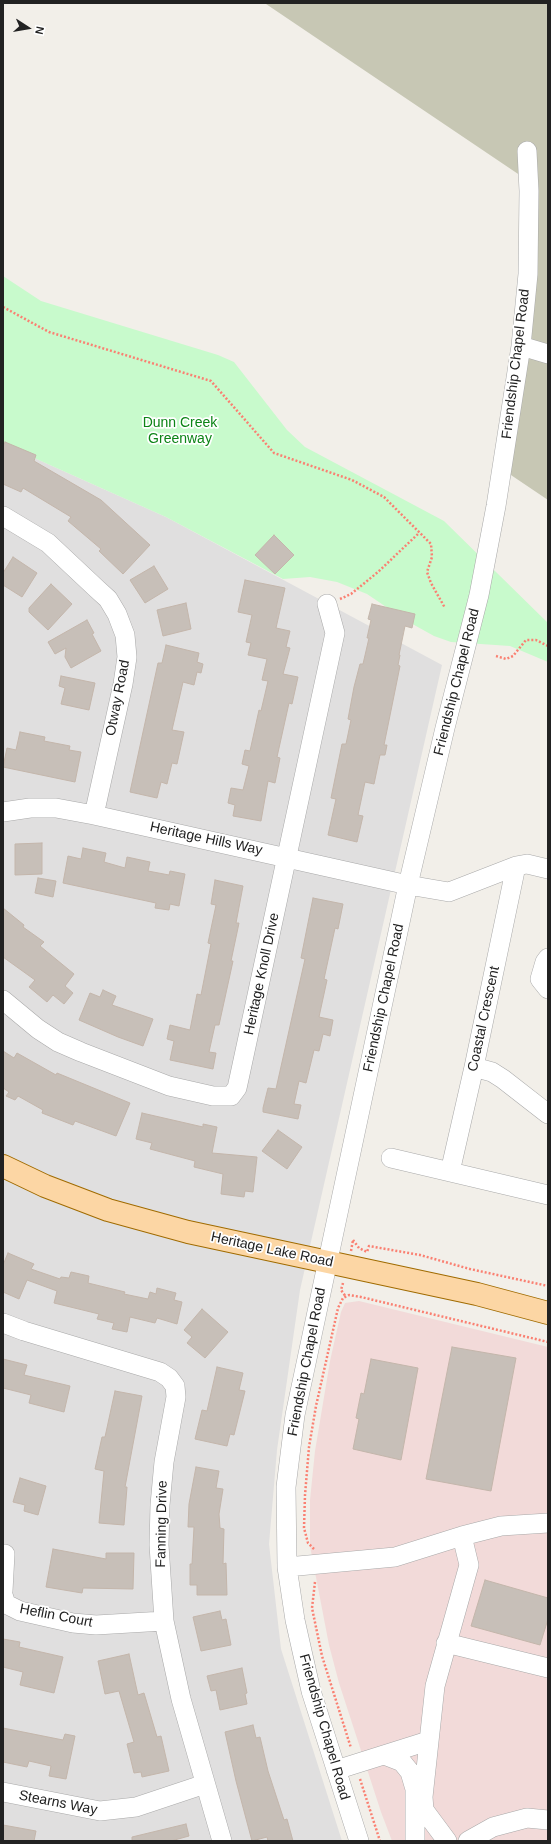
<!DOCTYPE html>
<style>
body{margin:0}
#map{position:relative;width:551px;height:1844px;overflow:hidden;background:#f2efe9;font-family:Arial,sans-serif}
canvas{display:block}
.frame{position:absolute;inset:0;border:4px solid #222;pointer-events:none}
.north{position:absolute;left:8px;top:8px;width:40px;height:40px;-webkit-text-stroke:3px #fff;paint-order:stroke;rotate:102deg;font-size:11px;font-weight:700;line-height:16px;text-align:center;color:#222}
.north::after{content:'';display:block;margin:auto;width:14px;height:18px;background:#222;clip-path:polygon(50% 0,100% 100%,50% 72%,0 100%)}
</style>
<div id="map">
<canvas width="551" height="1844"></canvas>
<div class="frame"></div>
<div class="north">N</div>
</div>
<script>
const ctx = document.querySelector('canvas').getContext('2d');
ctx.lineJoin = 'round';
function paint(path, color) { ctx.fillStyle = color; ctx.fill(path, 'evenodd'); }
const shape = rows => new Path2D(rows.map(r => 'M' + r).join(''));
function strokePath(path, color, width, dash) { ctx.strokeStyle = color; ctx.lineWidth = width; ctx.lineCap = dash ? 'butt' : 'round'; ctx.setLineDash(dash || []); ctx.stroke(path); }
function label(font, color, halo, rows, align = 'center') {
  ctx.font = font + ' Arial,sans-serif'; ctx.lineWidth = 3.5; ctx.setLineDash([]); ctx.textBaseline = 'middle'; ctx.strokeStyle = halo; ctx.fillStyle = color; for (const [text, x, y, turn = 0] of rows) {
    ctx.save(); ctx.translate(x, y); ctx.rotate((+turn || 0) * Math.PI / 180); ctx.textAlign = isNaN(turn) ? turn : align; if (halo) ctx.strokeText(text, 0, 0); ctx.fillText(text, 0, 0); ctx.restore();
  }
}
const residential = shape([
 [3,444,166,517,442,665,300,1290,277,1450,269,1544,281,1649,342,1841,3,1841]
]);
const commercial = shape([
 [359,1301,548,1347,548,1841,392,1841,381,1812,339,1683,329,1645,310,1546,310,1500,315,1451,330,1361,341,1312,345,1303]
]);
const construction = shape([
 [548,3,548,500,502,469,530,182,266,4]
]);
const park = shape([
 [3,276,41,301,218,355,234,362,287,430,305,447,444,521,548,623,548,662,510,646,451,642,434,636,407,621,367,594,337,582,310,577,283,579,166,517,3,444]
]);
const building = shape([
 [5,442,36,455,34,461,101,500,150,545,123,574,99,551,101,549,68,521,71,517,23,488,21,492,3,484,3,447,5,442],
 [274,535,294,555,275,574,255,555,274,535],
 [13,557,37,573,22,597,3,585,3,573,13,557],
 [154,566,168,589,145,603,130,580,154,566],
 [245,580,285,588,276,628,290,631,286,647,290,648,283,674,298,677,292,704,289,703,277,757,280,758,275,783,268,781,261,821,233,816,235,805,228,803,231,788,243,790,249,766,242,764,245,750,250,751,259,710,261,711,268,681,262,680,267,659,248,655,251,643,246,642,252,615,238,612,245,580],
 [51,584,72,604,48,630,29,612,29,608,51,584],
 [186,603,191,629,163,636,157,610,186,603],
 [372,604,415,614,412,628,405,626,399,655,400,655,398,665,400,666,384,745,387,745,385,755,380,755,374,784,365,782,358,815,363,816,357,842,328,835,336,799,331,798,342,744,346,744,351,720,348,719,354,687,360,664,363,664,369,638,367,638,371,620,368,619,372,604],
 [87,620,94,633,92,634,101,651,71,668,65,657,66,648,55,654,48,642,87,620],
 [166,645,199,653,197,662,203,664,201,673,197,672,194,685,183,682,172,730,184,732,177,764,172,763,167,784,161,782,157,798,130,792,158,663,162,663,166,645],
 [61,676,95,683,89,710,61,704,65,688,59,686,61,676],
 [20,732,45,737,44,741,70,746,69,750,81,752,75,782,3,767,7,748,16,750,20,732],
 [42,843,42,874,15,875,15,844,42,843],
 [83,848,106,853,104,862,125,868,127,857,150,862,148,871,169,875,170,871,185,874,179,906,170,904,169,910,155,908,156,903,63,883,68,856,81,859,83,848],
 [38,878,56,881,53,897,35,893,38,878],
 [215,880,243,886,236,923,239,923,231,961,233,961,219,1025,215,1025,209,1052,216,1053,213,1069,170,1060,174,1041,167,1039,170,1025,190,1030,197,994,201,995,211,944,208,943,216,905,211,904,215,880],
 [313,898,343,904,338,929,335,928,324,979,327,980,319,1017,333,1020,330,1036,323,1034,319,1051,314,1050,306,1083,299,1081,294,1104,301,1105,298,1119,263,1112,263,1108,268,1088,276,1089,305,959,301,958,313,898],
 [3,908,24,925,23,927,44,942,40,946,74,974,65,986,73,993,64,1004,53,995,47,1002,29,987,35,980,3,957,3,908],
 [103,990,116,996,112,1005,153,1019,143,1046,118,1037,79,1020,90,993,100,997,103,990],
 [3,1051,14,1058,17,1053,56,1075,57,1073,130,1103,116,1136,75,1121,73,1125,42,1113,43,1110,18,1096,15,1100,6,1096,9,1092,3,1088,3,1051],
 [142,1113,203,1127,203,1124,217,1127,212,1153,257,1157,253,1192,245,1191,244,1197,221,1194,223,1174,194,1167,195,1161,150,1149,152,1143,136,1139,142,1113],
 [278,1130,302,1147,287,1169,262,1151,278,1130],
 [8,1253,34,1264,31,1269,60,1279,61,1277,69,1278,71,1272,89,1276,88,1283,125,1292,124,1294,148,1299,150,1292,156,1294,157,1288,176,1293,174,1300,182,1302,177,1324,157,1318,155,1323,130,1317,127,1332,112,1329,114,1323,97,1319,99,1314,54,1303,57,1291,27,1280,19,1299,3,1292,3,1265,8,1253],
 [202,1309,228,1332,205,1358,187,1343,192,1337,184,1330,202,1309],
 [452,1347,516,1358,491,1491,426,1479,452,1347],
 [3,1359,27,1365,24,1375,70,1386,64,1412,29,1403,31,1395,3,1388,3,1359],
 [371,1359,418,1368,401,1460,353,1449,359,1419,356,1418,361,1393,364,1394,371,1359],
 [217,1367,243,1373,239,1390,245,1391,234,1435,230,1434,227,1446,195,1439,202,1410,207,1411,217,1367],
 [115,1391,142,1396,125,1487,127,1487,124,1525,99,1523,104,1471,95,1469,102,1437,105,1437,115,1391],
 [196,1467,219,1471,216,1488,223,1489,219,1514,220,1528,224,1529,223,1564,226,1563,227,1595,197,1595,197,1585,190,1585,190,1564,192,1564,194,1527,188,1527,189,1504,196,1467],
 [20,1478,46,1486,38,1515,24,1511,25,1505,13,1502,20,1478],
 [53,1549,106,1559,106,1553,134,1553,133,1589,83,1588,82,1593,46,1587,53,1549],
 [485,1580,548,1598,548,1619,540,1645,471,1626,485,1580],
 [220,1611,222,1620,226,1619,231,1645,201,1651,193,1617,220,1611],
 [3,1639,20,1642,19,1647,63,1657,54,1693,20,1685,23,1672,3,1667,3,1639],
 [129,1654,138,1695,144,1693,157,1737,161,1736,169,1771,142,1777,141,1772,134,1773,127,1744,134,1742,119,1691,105,1694,98,1661,129,1654],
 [242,1668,247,1693,245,1694,247,1704,220,1710,216,1690,211,1691,207,1676,242,1668],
 [253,1725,256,1738,260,1737,268,1771,284,1820,287,1819,293,1841,268,1841,267,1837,252,1841,236,1781,225,1732,253,1725],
 [3,1728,63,1740,65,1734,75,1736,66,1779,49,1776,51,1766,29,1761,27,1767,3,1762,3,1728],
 [186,1824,189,1836,171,1841,132,1841,132,1837,186,1824],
 [3,1825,36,1831,34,1841,3,1841,3,1825]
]);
const path = shape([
 [3,307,49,332,211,381,274,453,352,480,384,497,431,544,432,557,427,572,431,583,445,608],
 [340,599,351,594,378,572,419,533],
 [496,656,506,659,513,656,526,640,536,640,548,646],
 [353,1240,359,1248,367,1252,369,1246,420,1255,470,1269,548,1286],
 [351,1251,353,1240],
 [343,1283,341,1290,346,1297],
 [314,1549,308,1543,304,1528,305,1495,309,1447,316,1406,338,1308,343,1298,349,1295,361,1297,548,1342],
 [315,1582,312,1608,322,1656,351,1748],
 [360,1779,380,1841]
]);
const minor = shape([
 [521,346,548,354],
 [3,516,48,543,97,589,108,599,117,614,125,635,127,657,123,684,94,815],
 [3,812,30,808,56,808,94,815,408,885,449,892,516,866,527,864,548,869],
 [548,958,545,962,540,979,548,989],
 [3,1000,38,1029,58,1042,81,1052,169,1086,213,1096,231,1096,237,1088,239,1079,335,633,327,604],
 [474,1067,492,1072,503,1079,548,1114],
 [391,1158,548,1195],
 [450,1172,474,1067,516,866],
 [3,1323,24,1331,160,1372,169,1378,175,1386,176,1397,164,1462,160,1505,159,1545,164,1621,181,1699,222,1841],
 [287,1567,395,1557,462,1536,501,1526,548,1523],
 [3,1591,5,1554],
 [3,1595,6,1604,20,1611,73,1623,96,1625,164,1621],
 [446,1643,548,1668],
 [384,1755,402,1762,410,1772,415,1789,415,1841],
 [336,1770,428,1741],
 [3,1792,100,1811,136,1807,205,1784],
 [359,1841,311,1691,295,1620,287,1567,286,1487,295,1415,408,885,445,728,479,595,496,506,521,346,528,274,529,191,527,151],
 [447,1841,424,1810,423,1797,435,1686,469,1565,462,1536],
 [468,1841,493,1827,527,1818,548,1820]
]);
const major = shape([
 [3,1166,45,1186,108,1210,188,1232,477,1294,548,1313]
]);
const streetNames = [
 ["Friendship Chapel Road",516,364,-83],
 ["Friendship Chapel Road",457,682,-76],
 ["Otway Road",118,698,-79],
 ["Heritage Hills Way",206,839,12],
 ["Heritage Knoll Drive",262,974,-78],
 ["Friendship Chapel Road",384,998,-78],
 ["Coastal Crescent",484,1019,-78],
 ["Heritage Lake Road",272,1250,12],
 ["Friendship Chapel Road",307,1362,-79],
 ["Fanning Drive",162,1524,-89],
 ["Heflin Court",56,1616,11],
 ["Friendship Chapel Road",324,1727,74],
 ["Stearns Way",58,1803,11]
];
const parkNames = [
 ["Dunn Creek",180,423],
 ["Greenway",180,439]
];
paint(residential, '#e0dfdf');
paint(commercial, '#f2dad9');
paint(construction, '#c7c7b4');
paint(park, '#c8facc');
paint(building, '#c7bfb8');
strokePath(building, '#c4b6ab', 1);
strokePath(minor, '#a9a9a9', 20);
strokePath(major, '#a06b00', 24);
strokePath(path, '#fa8072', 2.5, [2, 2]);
strokePath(minor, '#fff', 19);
strokePath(major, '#fcd6a4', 22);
label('14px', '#222', '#fff', streetNames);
label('14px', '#0c8416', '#fff', parkNames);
</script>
